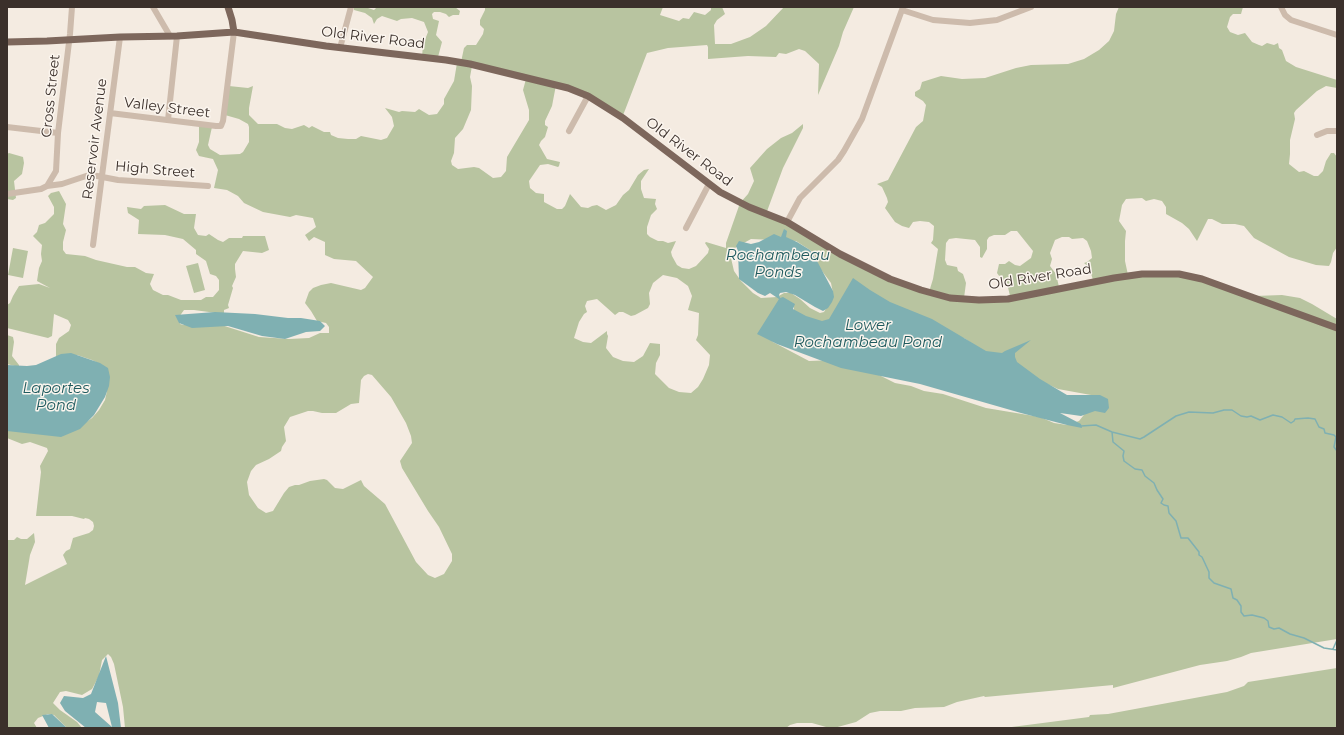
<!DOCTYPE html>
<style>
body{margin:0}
#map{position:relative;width:1344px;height:735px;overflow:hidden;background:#f4ebe1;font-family:Montserrat,sans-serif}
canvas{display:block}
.frame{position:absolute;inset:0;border:8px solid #3b302b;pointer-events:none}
</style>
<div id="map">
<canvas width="1344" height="735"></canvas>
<div class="frame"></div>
</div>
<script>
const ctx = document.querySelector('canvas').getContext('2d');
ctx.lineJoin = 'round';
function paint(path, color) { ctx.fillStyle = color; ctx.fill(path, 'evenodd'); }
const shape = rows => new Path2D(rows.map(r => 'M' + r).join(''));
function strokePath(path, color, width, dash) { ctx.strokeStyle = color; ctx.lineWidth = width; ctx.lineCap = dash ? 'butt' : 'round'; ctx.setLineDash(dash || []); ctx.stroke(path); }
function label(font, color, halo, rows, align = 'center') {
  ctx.font = font + ' Montserrat,sans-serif'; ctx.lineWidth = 3; ctx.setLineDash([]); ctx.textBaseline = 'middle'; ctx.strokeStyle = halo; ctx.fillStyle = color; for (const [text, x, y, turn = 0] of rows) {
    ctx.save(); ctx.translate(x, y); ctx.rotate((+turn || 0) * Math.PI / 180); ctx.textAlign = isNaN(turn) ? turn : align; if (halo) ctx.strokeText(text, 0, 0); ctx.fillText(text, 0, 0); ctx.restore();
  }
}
const green = shape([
 [354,7,365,7,374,10,377,7,455,7,460,11,459,15,453,15,449,17,446,14,440,12,434,12,432,14,433,19,439,21,436,35,442,42,438,57,422,57,423,45,428,32,424,22,412,18,401,19,397,21,382,16,377,19,374,24,372,18,365,13,354,10],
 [485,7,663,7,660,15,679,21,683,18,689,19,694,12,705,15,711,10,711,7,722,7,725,14,717,20,714,25,715,44,731,44,750,37,766,26,784,7,854,7,843,32,839,46,818,95,819,64,805,51,799,49,786,54,779,53,776,57,748,56,708,59,708,47,707,45,668,48,647,53,622,118,595,100,556,85,552,106,545,121,545,125,548,127,545,137,541,141,539,145,547,159,560,162,559,166,558,167,548,164,540,165,529,181,530,188,536,193,544,194,544,202,557,209,562,209,565,206,570,194,581,207,588,208,592,206,597,205,606,210,616,205,623,195,629,190,638,175,644,170,649,169,641,181,641,189,644,198,656,199,655,204,657,209,651,215,647,227,647,234,650,237,658,241,663,241,668,243,676,241,671,252,672,256,677,265,682,268,689,269,696,266,708,253,709,249,705,243,706,242,726,248,726,243,740,203,748,194,754,181,750,168,767,149,781,138,792,133,803,124,803,128,783,168,766,214,889,279,929,292,933,279,938,249,931,243,933,240,934,226,929,222,920,221,913,222,909,228,902,226,895,222,885,208,888,202,887,198,882,187,877,184,888,180,916,127,923,121,926,105,923,101,915,96,915,92,920,89,922,82,941,76,962,79,985,78,1016,68,1031,65,1068,64,1084,59,1099,50,1109,41,1114,31,1116,14,1119,7,1243,7,1241,14,1233,14,1230,17,1227,27,1230,32,1238,35,1245,33,1252,42,1259,45,1262,46,1267,43,1274,45,1278,43,1279,48,1282,50,1286,61,1296,67,1337,80,1337,88,1326,86,1317,91,1296,110,1294,113,1295,119,1290,140,1290,154,1289,164,1299,172,1304,171,1314,176,1318,176,1323,171,1326,161,1331,153,1334,153,1337,157,1337,247,1333,253,1331,262,1329,266,1316,265,1289,257,1254,238,1244,226,1235,224,1222,224,1212,219,1208,219,1197,241,1189,229,1182,223,1166,214,1166,207,1162,201,1154,199,1146,201,1142,198,1126,199,1122,205,1119,221,1126,231,1125,241,1125,261,1128,275,1175,274,1255,296,1282,295,1300,298,1312,304,1337,319,1337,639,1251,653,1241,657,1227,661,1200,665,1113,688,1113,685,985,697,984,696,957,702,944,707,915,708,901,711,880,711,870,713,856,722,834,728,826,727,812,723,797,723,790,725,786,728,125,728,123,707,114,664,111,657,108,654,102,660,99,676,92,689,82,695,66,691,60,692,53,703,60,710,77,722,82,728,67,728,54,715,48,714,38,718,34,723,37,728,7,728,7,540,14,540,17,537,21,539,27,539,34,533,35,542,30,555,25,585,67,564,63,555,66,551,70,549,73,538,89,533,93,530,94,526,93,522,89,519,85,518,84,519,72,516,36,516,41,472,40,466,48,451,47,448,30,442,22,444,7,438,7,429,76,429,92,418,99,410,105,400,107,391,102,365,92,360,77,355,66,355,56,357,56,344,59,338,69,331,71,325,68,320,54,314,52,336,48,338,7,328,7,305,10,303,13,296,19,286,39,284,50,288,37,281,39,268,42,261,41,254,42,245,33,236,37,232,39,225,45,223,54,214,54,207,48,196,51,193,59,191,66,204,63,224,66,230,63,242,63,250,66,254,85,256,96,260,127,267,135,267,146,273,154,274,150,284,153,290,163,295,168,295,181,300,201,300,206,297,213,297,219,290,219,280,216,276,210,274,206,261,196,254,196,250,183,239,165,235,138,234,139,220,128,213,127,207,141,209,144,206,165,205,184,214,196,214,194,228,198,235,206,236,209,234,218,240,223,242,229,238,242,238,243,236,265,236,269,250,262,253,243,251,235,264,235,269,236,277,232,286,233,288,228,305,229,308,224,310,224,314,194,310,184,310,179,317,180,324,184,325,196,325,212,322,259,337,289,339,309,338,320,333,329,333,329,327,326,323,317,321,311,311,305,303,309,292,313,288,321,285,331,283,361,290,365,288,373,277,356,261,334,259,325,255,325,242,314,237,309,241,305,235,316,227,313,218,296,215,290,217,263,212,244,203,238,196,227,190,214,188,218,170,213,159,199,156,196,150,199,142,199,126,212,127,208,145,210,149,220,155,240,154,243,152,249,142,249,127,248,124,239,119,225,115,229,86,248,88,253,86,249,108,249,115,258,124,277,124,285,128,292,129,304,125,309,128,312,126,324,132,330,132,331,135,338,138,348,139,356,139,361,136,381,140,387,138,394,126,392,117,385,108,399,112,402,111,415,112,419,109,429,115,437,114,444,104,444,99,454,81,457,63,461,62,464,48,467,45,476,45,483,34,484,29,480,25,480,20,485,10],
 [472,66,526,79,523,90,529,110,529,120,507,157,506,171,501,177,493,178,479,168,474,167,458,169,452,165,451,161,454,153,455,138,463,129,471,110,472,86,470,77],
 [1011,231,1017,231,1033,251,1031,258,1020,266,1015,265,1009,261,1005,264,999,264,997,273,1002,280,1007,283,1010,296,964,298,966,283,963,274,958,271,957,267,947,265,945,260,946,243,949,239,956,238,975,240,980,247,980,257,982,258,987,249,987,240,989,237,994,235,1005,235],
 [1062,237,1069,237,1072,239,1083,238,1087,241,1091,251,1092,258,1087,262,1084,263,1089,267,1093,280,1059,287,1056,274,1050,266,1052,259,1050,253,1055,240],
 [751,239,796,241,810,250,814,254,819,267,831,283,833,293,831,300,824,312,820,313,810,308,800,299,791,293,784,293,777,297,761,298,753,293,741,281,734,271,730,254,733,249],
 [663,275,677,278,688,286,692,296,688,310,699,313,698,335,696,340,710,355,709,365,703,379,698,387,691,393,679,392,669,388,655,374,656,363,660,355,660,344,650,343,643,356,634,362,623,361,613,357,606,348,608,336,607,334,607,331,591,343,583,342,574,338,579,322,584,314,587,312,585,306,587,301,597,299,615,315,619,312,623,312,631,316,635,315,648,308,650,304,649,293,653,283],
 [790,303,794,307,794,311,825,328,964,338,986,353,1010,353,1018,369,1028,375,1058,389,1091,395,1087,411,1079,421,1067,425,1054,423,1040,417,986,408,943,394,924,391,911,386,895,383,869,370,835,360,809,361,773,342,763,329],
 [368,374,372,375,391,397,406,423,411,436,412,443,400,461,402,468,428,511,439,527,452,554,452,561,444,574,435,578,428,575,416,562,385,504,364,486,361,480,343,489,335,488,327,480,324,479,310,481,299,485,295,485,289,487,284,493,273,511,266,513,258,508,249,495,247,482,251,471,256,465,269,459,281,451,282,447,286,441,284,427,290,417,308,411,313,411,322,413,336,413,351,404,359,403,361,380,364,376],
 [9,153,23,157,24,163,22,174,14,181,16,198,13,200,7,199,7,154],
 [13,248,28,251,23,278,8,275],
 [198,263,205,290,194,293,186,266],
 [7,335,13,337,14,342,12,356,19,365,19,367,7,364],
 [1337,668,1337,728,1004,728,1089,717,1090,715,1108,714,1227,692,1244,686,1248,682]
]);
const water = shape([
 [784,229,787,231,786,237,797,242,810,250,817,261,833,291,834,297,832,302,828,308,823,311,815,307,795,295,786,292,780,293,779,295,780,298,783,297,795,304,793,309,806,316,822,321,829,319,853,278,870,290,890,302,932,319,986,351,1002,353,1005,351,1031,340,1015,353,1015,357,1017,362,1040,379,1067,395,1100,395,1108,399,1109,408,1105,413,1095,411,1081,416,1060,413,1081,424,1082,428,1067,425,1021,413,920,384,841,368,777,344,757,334,779,299,770,293,765,296,758,293,739,279,738,251,736,246,739,241,751,244,759,242,774,234,781,237],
 [215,312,255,314,288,318,301,318,320,321,325,326,320,331,306,332,285,339,262,336,228,326,192,328,179,323,175,315],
 [71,353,100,363,108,368,110,377,109,386,105,397,94,415,80,429,61,437,7,431,7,365,27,366,36,365,61,354],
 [106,656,118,703,121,728,86,728,65,711,60,703,64,696,83,698,91,694],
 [97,702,106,703,112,727,95,712],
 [52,714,67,728,49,728,42,715]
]);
const stream = shape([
 [1081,426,1096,425,1112,432,1140,439,1144,437,1176,416,1189,412,1213,413,1224,410,1232,410,1241,416,1247,417,1251,416,1260,420,1273,415,1282,417,1291,423,1294,421,1295,419,1308,418,1315,419,1319,427,1324,429,1325,433,1334,435,1336,437,1334,447,1337,451],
 [1112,432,1113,442,1124,451,1123,456,1124,461,1135,469,1142,470,1145,476,1154,483,1157,490,1163,499,1161,503,1164,505,1168,506,1169,513,1176,521,1181,538,1188,538,1199,552,1199,555,1202,557,1209,572,1209,578,1214,583,1231,589,1233,598,1237,600,1241,606,1241,612,1244,616,1252,615,1264,618,1268,621,1269,627,1274,629,1279,628,1290,634,1304,638,1324,648,1337,650],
 [1333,649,1337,640]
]);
const minor = shape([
 [153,7,170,36],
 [1281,7,1285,15,1291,20,1337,35],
 [902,10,933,20,970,23,997,20,1031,7],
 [340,48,351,7],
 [110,113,216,126,221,126,223,121,234,32],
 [168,120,177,36],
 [7,127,58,133],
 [569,131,588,96],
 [1317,135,1327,131,1337,131],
 [47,186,56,171,58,133,70,34,72,7],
 [7,194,41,189,47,186,62,184,86,176,92,175,118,180,208,186],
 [787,222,800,198,838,160,844,151,862,119,903,7],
 [686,228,709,184],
 [93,245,120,37]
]);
const major = shape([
 [228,7,232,20,234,32],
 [7,42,47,41,120,37,177,36,234,32,326,46,446,60,470,64,568,88,588,96,623,118,720,192,749,207,787,222,840,254,890,279,921,290,950,298,979,300,1008,299,1114,278,1142,274,1179,274,1202,279,1337,328]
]);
const streetNames = [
 ["Old River Road",373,38,7],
 ["Cross Street",51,96,-84],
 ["Valley Street",167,108,7],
 ["Reservoir Avenue",95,139,-83],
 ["Old River Road",689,152,37],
 ["High Street",155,170,5],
 ["Old River Road",1040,277,-9]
];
const waterNames = [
 ["Rochambeau",778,256],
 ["Ponds",778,273],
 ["Lower",868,326],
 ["Rochambeau Pond",868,343],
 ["Laportes",56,389],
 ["Pond",56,406]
];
paint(green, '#b8c4a0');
paint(water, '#7fb0b2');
strokePath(stream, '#7fb0b2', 1.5);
strokePath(minor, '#cdbbac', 6);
strokePath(major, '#7d675c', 7);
label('14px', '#3b302b', '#fbf5ee', streetNames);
label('italic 15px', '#1f5a5e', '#fbf5ee', waterNames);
</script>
